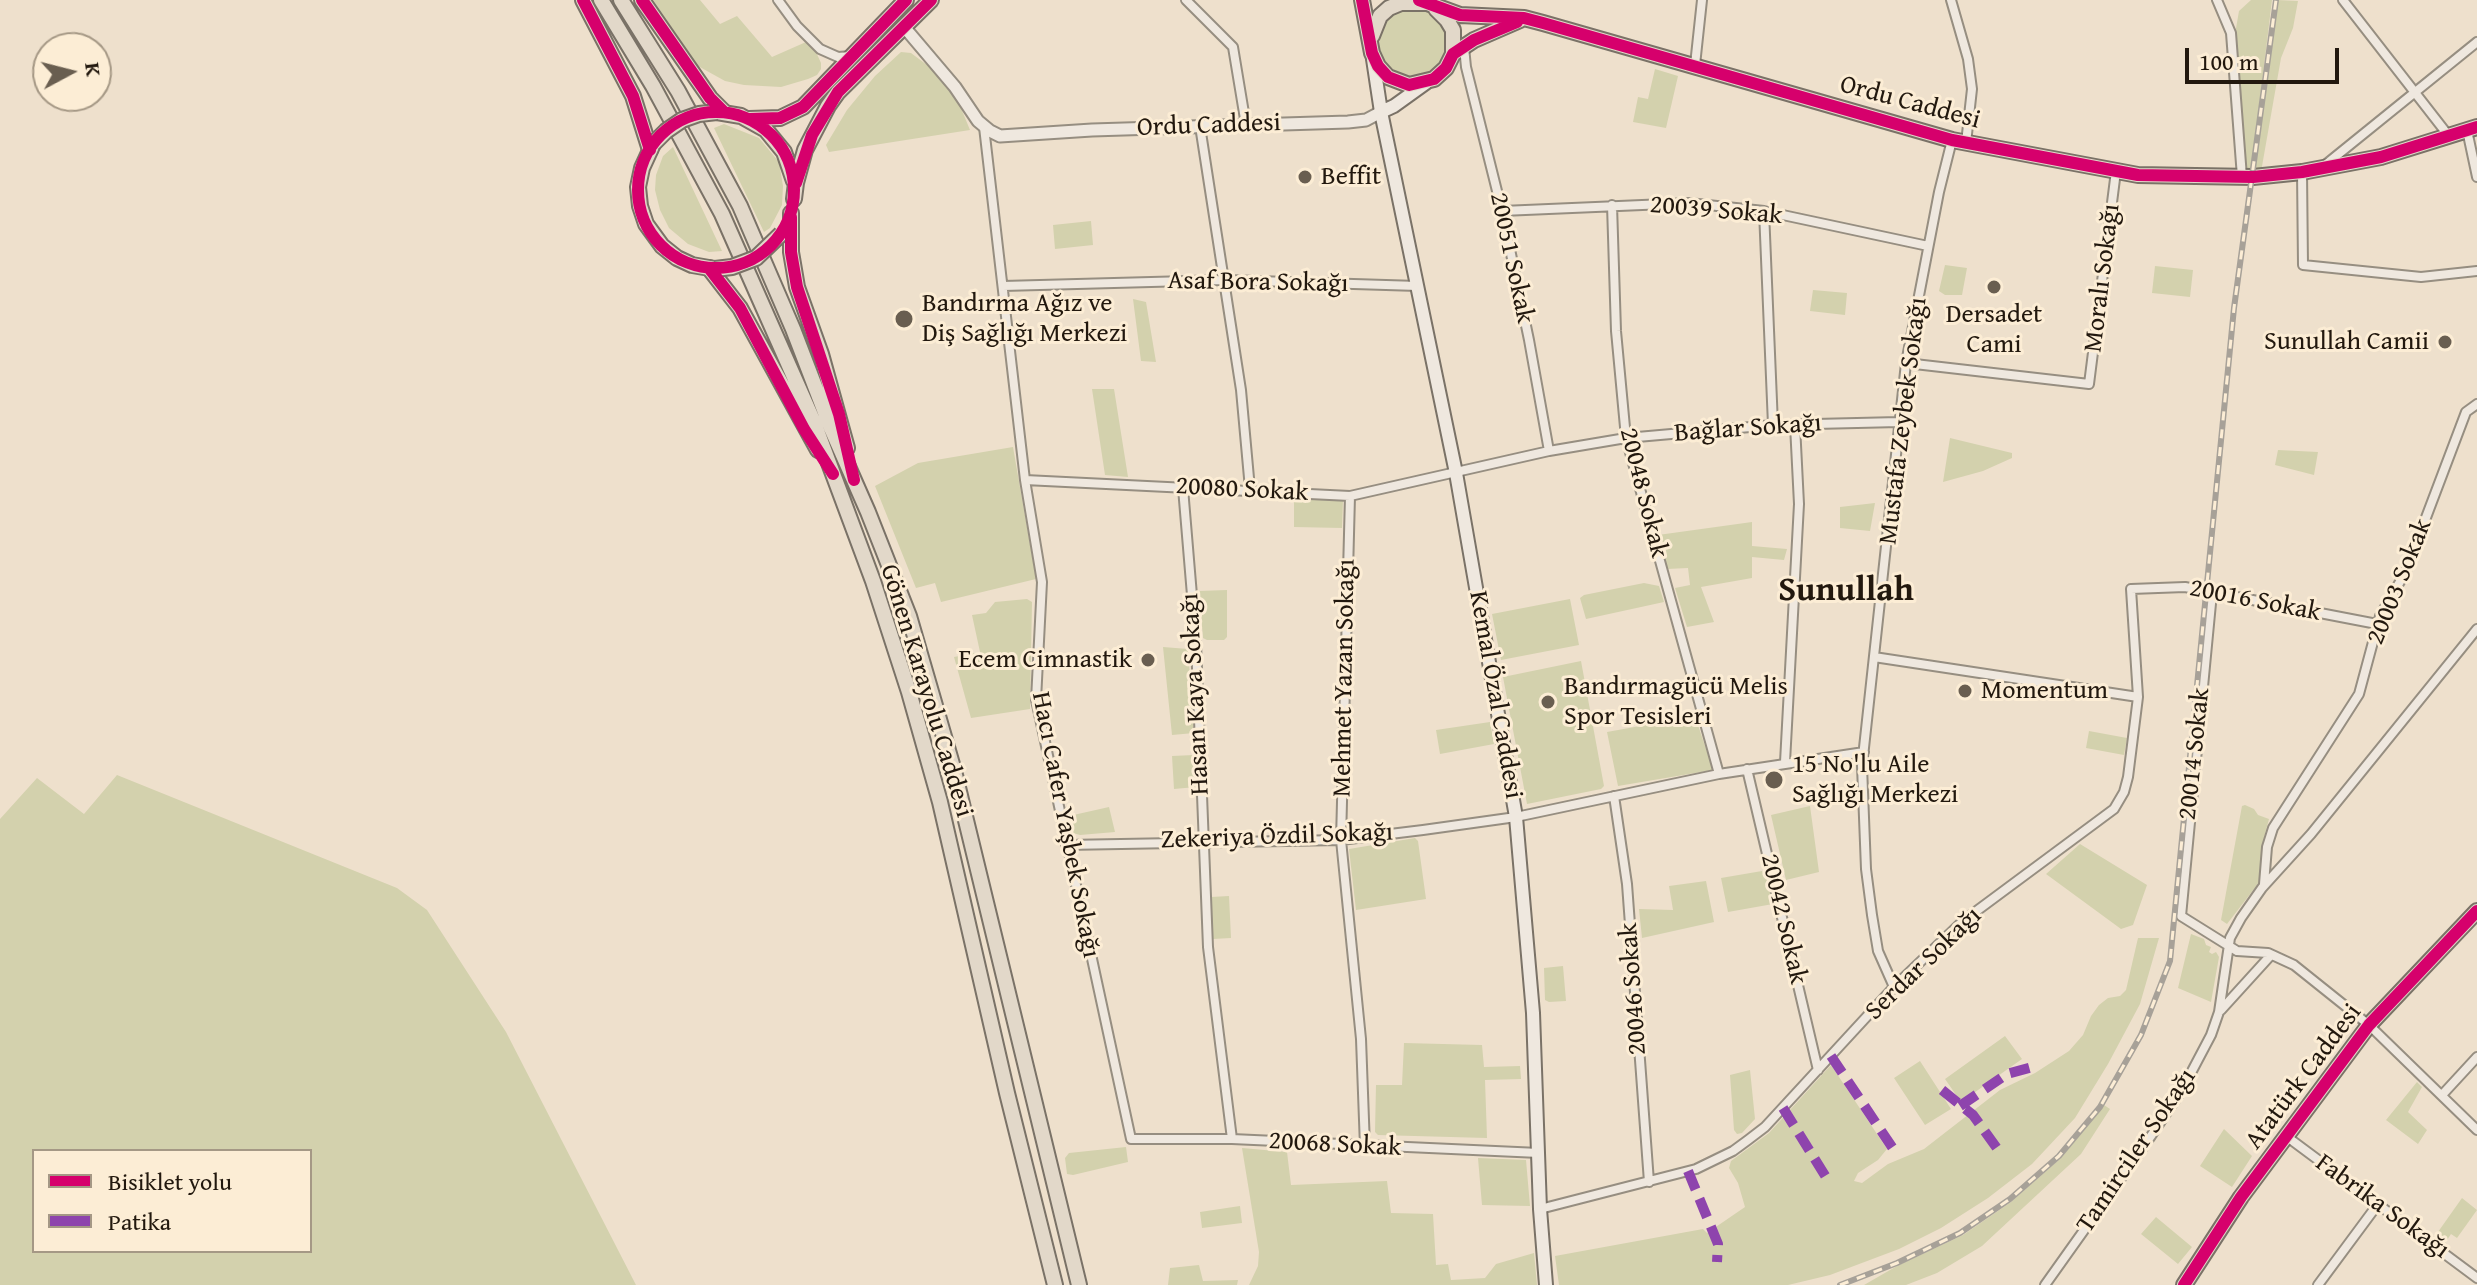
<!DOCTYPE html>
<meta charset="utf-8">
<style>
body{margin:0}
#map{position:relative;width:2477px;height:1285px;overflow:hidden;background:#eee0cc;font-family:"Gentium Book Plus",serif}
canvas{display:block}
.legend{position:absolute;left:32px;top:1149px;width:280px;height:104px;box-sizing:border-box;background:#fcedd5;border:2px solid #a59885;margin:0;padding:10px 14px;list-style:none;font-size:24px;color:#22180e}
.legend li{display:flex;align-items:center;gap:16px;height:40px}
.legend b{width:40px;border:2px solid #a59885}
.north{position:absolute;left:32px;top:32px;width:80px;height:80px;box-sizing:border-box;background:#fcedd5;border:2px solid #a59885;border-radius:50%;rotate:83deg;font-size:22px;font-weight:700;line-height:32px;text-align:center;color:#22180e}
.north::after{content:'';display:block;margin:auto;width:28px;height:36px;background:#695e50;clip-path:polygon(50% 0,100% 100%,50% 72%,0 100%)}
.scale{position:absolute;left:2185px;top:48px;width:154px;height:36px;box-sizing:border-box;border:4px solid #22180e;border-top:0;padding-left:10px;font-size:24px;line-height:28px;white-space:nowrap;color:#22180e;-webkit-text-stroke:6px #fcedd5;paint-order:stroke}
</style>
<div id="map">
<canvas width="2477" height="1285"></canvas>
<ul class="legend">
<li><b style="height:10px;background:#d6006c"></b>Bisiklet yolu</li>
<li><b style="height:10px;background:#8e44ad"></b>Patika</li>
</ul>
<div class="north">K</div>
<div class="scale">100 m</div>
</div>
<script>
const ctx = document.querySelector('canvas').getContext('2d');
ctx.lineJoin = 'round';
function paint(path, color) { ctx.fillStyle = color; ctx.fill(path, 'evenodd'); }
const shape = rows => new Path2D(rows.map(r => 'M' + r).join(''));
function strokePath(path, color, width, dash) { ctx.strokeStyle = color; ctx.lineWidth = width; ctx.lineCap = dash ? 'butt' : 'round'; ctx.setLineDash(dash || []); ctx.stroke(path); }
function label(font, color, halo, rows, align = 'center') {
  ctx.font = font + ' "Gentium Book Plus",serif'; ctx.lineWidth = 6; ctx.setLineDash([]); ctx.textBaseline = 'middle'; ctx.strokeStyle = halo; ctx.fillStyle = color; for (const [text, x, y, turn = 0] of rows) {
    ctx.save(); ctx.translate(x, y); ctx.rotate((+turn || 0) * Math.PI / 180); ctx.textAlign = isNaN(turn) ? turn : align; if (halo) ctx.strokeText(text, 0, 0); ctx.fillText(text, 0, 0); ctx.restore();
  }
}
const green = shape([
 [653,0,700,0,720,24,737,16,772,57,806,42,816,52,821,63,821,69,817,75,808,79,781,87,744,85,725,81,698,66],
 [2251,0,2272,0,2251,173,2244,173,2234,40,2239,11],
 [2277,0,2298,1,2293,28,2281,58,2261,172,2255,172],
 '1379 42a34 34 0 1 1 68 0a34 34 0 1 1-68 0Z',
 [901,52,911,53,931,68,956,96,970,130,829,152,826,145,847,110,875,76],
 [1655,69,1678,76,1666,128,1633,122,1638,97,1648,99],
 [724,124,759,138,779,162,783,186,782,205,770,228,764,232,714,128],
 [673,147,722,251,709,252,688,244,669,228,660,210,655,190,656,175,663,156],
 [1091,221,1093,245,1055,249,1053,225],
 [1945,265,1967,268,1962,295,1945,295,1939,291],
 [2155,266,2193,270,2190,297,2152,293],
 [1813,290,1847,293,1845,315,1810,311],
 [1133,299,1146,302,1156,362,1141,361],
 [1092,389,1114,389,1128,477,1105,475],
 [1950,438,2012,453,2012,458,1983,471,1943,482],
 [1013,447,1036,579,941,602,935,583,916,588,875,486,918,463],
 [2278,450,2318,452,2314,475,2275,465],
 [1294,499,1343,500,1342,528,1294,527],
 [1875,503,1870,531,1840,528,1840,507],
 [1752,522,1752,546,1787,549,1784,560,1752,557,1752,578,1701,587,1714,622,1687,627,1675,588,1690,585,1688,568,1667,569,1658,535],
 [1644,583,1659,586,1664,602,1586,619,1580,598,1584,595],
 [1227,590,1227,637,1224,640,1207,640,1203,638,1199,591],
 [1027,599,1032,602,1030,709,971,718,954,657,980,652,972,615,986,613,995,602],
 [1570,599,1579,645,1501,660,1492,614],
 [1163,647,1188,649,1194,733,1172,735],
 [1581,661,1604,786,1601,789,1527,804,1503,677],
 [1695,716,1713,770,1618,786,1607,732],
 [1490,722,1494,744,1440,754,1436,730],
 [2089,731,2127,738,2124,755,2086,748],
 [1194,755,1196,787,1174,789,1172,756],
 [117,775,397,888,427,910,506,1032,636,1285,0,1285,0,819,37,778,84,814],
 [34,1151,310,1151,310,1251,34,1251],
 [2245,805,2254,809,2258,815,2269,819,2264,838,2261,880,2227,924,2221,920,2242,806],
 [1810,806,1819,872,1786,880,1771,815],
 [1109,807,1115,832,1080,835,1073,833,1069,816],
 [1415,838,1418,841,1426,899,1356,910,1349,849],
 [2080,844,2147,885,2133,925,2121,929,2046,874],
 [1762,871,1766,875,1773,904,1728,912,1721,878],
 [1706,881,1714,922,1642,938,1639,909,1673,910,1669,886],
 [1229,896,1231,938,1213,939,1211,897],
 [2191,934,2204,939,2206,945,2211,947,2209,952,2212,954,2216,952,2219,957,2211,1002,2178,988],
 [2138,938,2159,938,2140,1004,2108,1064,2075,1118,2032,1164,1988,1198,1941,1228,1899,1249,1830,1275,1788,1285,1559,1285,1555,1256,1703,1229,1707,1233,1745,1207,1738,1183,1729,1168,1731,1161,1769,1133,1831,1065,1887,1149,1878,1160,1858,1173,1854,1181,1862,1183,1888,1164,1924,1149,2000,1090,2035,1073,2069,1051,2083,1035,2091,1016,2099,1005,2108,998,2120,996,2126,990],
 [1563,966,1566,1001,1549,1002,1545,1000,1544,968],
 [2005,1036,2022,1059,1961,1102,1945,1079],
 [1404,1043,1482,1045,1484,1067,1520,1066,1521,1079,1485,1080,1487,1138,1378,1135,1375,1132,1376,1085,1402,1085],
 [1920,1061,1951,1109,1925,1125,1894,1078],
 [1750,1070,1755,1119,1742,1133,1737,1134,1734,1130,1730,1075],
 [2417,1082,2422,1087,2408,1112,2427,1130,2418,1144,2386,1120],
 [2104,1105,2110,1109,2081,1154,1982,1246,1937,1273,1906,1285,1864,1285,1897,1266,1963,1235,2011,1202,2061,1158],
 [2224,1129,2252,1156,2232,1187,2200,1166],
 [1126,1147,1128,1162,1073,1175,1067,1174,1065,1158,1069,1153],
 [1242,1148,1287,1152,1291,1185,1387,1181,1391,1213,1433,1214,1436,1265,1448,1264,1451,1280,1485,1278,1496,1264,1534,1253,1537,1285,1249,1285,1258,1266,1259,1252],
 [1478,1158,1526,1160,1530,1206,1482,1205],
 [2462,1198,2477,1210,2457,1238,2451,1234,2443,1246,2433,1239],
 [1240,1206,1242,1223,1202,1228,1200,1212],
 [2156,1217,2192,1247,2178,1264,2141,1234],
 [1199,1265,1203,1281,1238,1280,1237,1285,1168,1285,1170,1268]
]);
const minor = shape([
 [778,0,797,26,820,49,838,57,851,56],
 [1186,0,1233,47,1246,125],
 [1951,0,1968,59,1972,89,1966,143],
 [2217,0,2231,33,2242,177],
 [2343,0,2448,135],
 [1464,47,1466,67,1502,211,1529,340,1549,451],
 [1695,65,1702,0],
 [1200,126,1241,390,1250,489],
 [984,127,1025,480,1042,582,1036,700,1131,1139,1232,1139,1539,1153],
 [2467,130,2477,177],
 [2325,165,2477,42],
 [2302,172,2303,265,2421,277,2477,271],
 [1612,205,1616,331,1626,438,1719,774],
 [1502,211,1689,203,1764,211,1928,246],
 [1764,211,1773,425],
 [1003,286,1225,280,1418,286],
 [1906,363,2089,384,2116,171],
 [1025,480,1350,496,1549,451,1626,438,1773,425,1899,422],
 [1183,488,1196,643,1208,947,1232,1139],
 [1350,496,1341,840,1361,1039,1365,1147],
 [2212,593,2181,916,2237,951,2268,953,2294,965,2369,1025,2477,1130],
 [1874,657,2138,697],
 [1785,762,1799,504,1795,425],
 [1747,769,1818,1070],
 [1614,796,1627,884,1649,1182],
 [1066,845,1341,840,1423,830,1516,817,1719,774,1864,752],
 [2264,884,2267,847,2273,828,2359,694,2380,616,2405,573,2466,412,2477,404],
 [1894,987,1878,951,1872,915,1866,869,1862,766,1906,363,1939,192,1952,140],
 [2221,1010,2271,955],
 [2442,1095,2477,1057],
 [2286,1136,2477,1278],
 [1540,1209,1696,1169,1733,1151,1748,1140,1765,1127,1894,987,1963,921,2114,809,2124,792,2128,777,2138,697,2131,589,2185,587,2377,624],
 [2045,1285,2151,1136,2182,1090,2211,1035,2219,1012,2230,938,2241,918,2262,888,2311,834,2477,629],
 [2318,1285,2378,1204]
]);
const tertiary = shape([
 [905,28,955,87,978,121,990,131,1000,136,1092,130,1348,122,1366,120,1381,112]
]);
const secondary = shape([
 [1373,59,1381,112,1456,473,1516,817,1533,1013,1540,1209,1546,1285],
 [1381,112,1394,106,1426,83]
]);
const primary = shape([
 [1362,0,1372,53,1378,66,1388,77,1409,85,1434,79,1446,68,1453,54,1474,40,1520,20],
 [1419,0,1460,15,1524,18,1543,23,1952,140,2138,175,2253,177,2302,172,2381,157,2477,127],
 [1436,9,1447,20,1453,30,1453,54],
 [1372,36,1380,16,1389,8,1401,3,1425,3],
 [717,112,741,116,766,130,784,152,794,181],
 [749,119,780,118,803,107,906,0],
 [653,144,642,168,638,187,640,206,646,224,662,246,677,258,692,265,715,269],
 [794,199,796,183,805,150,828,106,838,92,931,0],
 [2184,1285,2241,1197,2369,1025,2477,911]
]);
const trunk = shape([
 [583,0,633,96,650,150],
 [601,0,653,86,722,214,813,420,873,581,909,692,940,802,1007,1093,1055,1285],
 [621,0,678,91,740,206,793,329,831,428,868,512,909,616,954,771,1079,1285],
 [642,0,710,98,724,112],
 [791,213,791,252,797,287,821,354,847,448],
 [709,268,740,308,818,450]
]);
const rail = shape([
 [1840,1285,1897,1263,1960,1233,2010,1199,2059,1156,2100,1107,2141,1035,2170,961,2234,308,2276,0]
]);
const primaryBridge = shape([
 [653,144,666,131,682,120,699,114,717,112],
 [715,269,732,267,756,258,781,234]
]);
const quiet = shape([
 [1831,1056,1894,1150],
 [1942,1090,1973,1115,1999,1151],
 [1960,1106,2007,1074,2036,1066],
 [1783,1108,1829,1182],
 [1688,1171,1718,1244,1717,1262]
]);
const cycleway = shape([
 [583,0,633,96,650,150],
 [642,0,710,98,724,112],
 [1362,0,1372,53,1378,66,1388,77,1409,85,1434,79,1446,68,1453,54,1474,40,1517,22],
 [1419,0,1460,15,1524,18,1543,23,1952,140,2138,175,2253,177,2302,172,2381,157,2477,127],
 '638 190a78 78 0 1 1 156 0a78 78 0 1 1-156 0Z',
 [750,119,780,118,803,107,906,0],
 [796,183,812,135,838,92,931,0],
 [791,217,791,252,797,287,839,414,854,480],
 [709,268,740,308,804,429,833,474],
 [2184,1285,2241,1197,2369,1025,2477,911]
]);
const markers = [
 [1305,177,8,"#695e50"],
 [1994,287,8,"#695e50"],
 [904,319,10,"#695e50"],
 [2445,342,8,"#695e50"],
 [1148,660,8,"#695e50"],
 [1965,691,8,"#695e50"],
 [1548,702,8,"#695e50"],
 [1774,780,10,"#695e50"]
];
const streetNames = [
 ["Ordu Caddesi",1910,103,15],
 ["Ordu Caddesi",1209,126,-2],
 ["20039 Sokak",1716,211,5],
 ["20051 Sokak",1511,258,78],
 ["Moralı Sokağı",2103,278,-83],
 ["Asaf Bora Sokağı",1258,283,1],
 ["Mustafa Zeybek Sokağı",1904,421,-83],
 ["Bağlar Sokağı",1748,429,-4],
 ["20080 Sokak",1242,490,3],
 ["20048 Sokak",1643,493,76],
 ["20003 Sokak",2400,582,-68],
 ["20016 Sokak",2255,601,11],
 ["Mehmet Yazan Sokağı",1345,678,-89],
 ["Gönen Karayolu Caddesi",926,691,73],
 ["Hasan Kaya Sokağı",1196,694,-93],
 ["Kemal Özal Caddesi",1495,695,80],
 ["20014 Sokak",2195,754,-84],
 ["Hacı Cafer Yaşbek Sokağı",1065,825,79],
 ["Zekeriya Özdil Sokağı",1277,837,-2],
 ["20042 Sokak",1783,919,77],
 ["Serdar Sokağı",1924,964,-44],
 ["20046 Sokak",1634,989,-94],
 ["Atatürk Caddesi",2304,1077,-53],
 ["20068 Sokak",1335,1145,3],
 ["Tamirciler Sokağı",2137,1151,-56],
 ["Fabrika Sokağı",2382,1207,36]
];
const poiNames = [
 ["Beffit",1321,177],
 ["Bandırma Ağız ve",922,304],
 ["Diş Sağlığı Merkezi",922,334],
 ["Dersadet",1994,315,"center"],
 ["Cami",1994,345,"center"],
 ["Sunullah Camii",2429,342,"right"],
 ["Ecem Cimnastik",1132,660,"right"],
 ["Bandırmagücü Melis",1564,687],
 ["Spor Tesisleri",1564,717],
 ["Momentum",1981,691],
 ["15 No'lu Aile",1792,765],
 ["Sağlığı Merkezi",1792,795]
];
const districtNames = [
 ["Sunullah",1846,591]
];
paint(green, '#d3d1ad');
strokePath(minor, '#968e81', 12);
strokePath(tertiary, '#968e81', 15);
strokePath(secondary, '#7a7267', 16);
strokePath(primary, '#7a7267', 18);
strokePath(trunk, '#7a7267', 18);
strokePath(minor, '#efe8df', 8);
strokePath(tertiary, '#efe8df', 11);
strokePath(secondary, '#efe8df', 12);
strokePath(primary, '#e2d8c9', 14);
strokePath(trunk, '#e2d8c9', 14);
strokePath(rail, '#a7a198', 6);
strokePath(rail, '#fcedd5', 3, [9]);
strokePath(primaryBridge, '#7a7267', 18, []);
strokePath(primaryBridge, '#e2d8c9', 14);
strokePath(quiet, '#8e44ad', 10, [20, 10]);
strokePath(cycleway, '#d6006c', 12);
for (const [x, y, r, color] of markers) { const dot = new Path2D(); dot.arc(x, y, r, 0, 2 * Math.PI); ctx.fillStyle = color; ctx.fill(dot); strokePath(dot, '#fcedd5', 3); }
label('26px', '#22180e', '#fcedd5', streetNames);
label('26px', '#22180e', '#fcedd5', poiNames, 'left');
label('bold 34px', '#22180e', '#fcedd5', districtNames);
</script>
